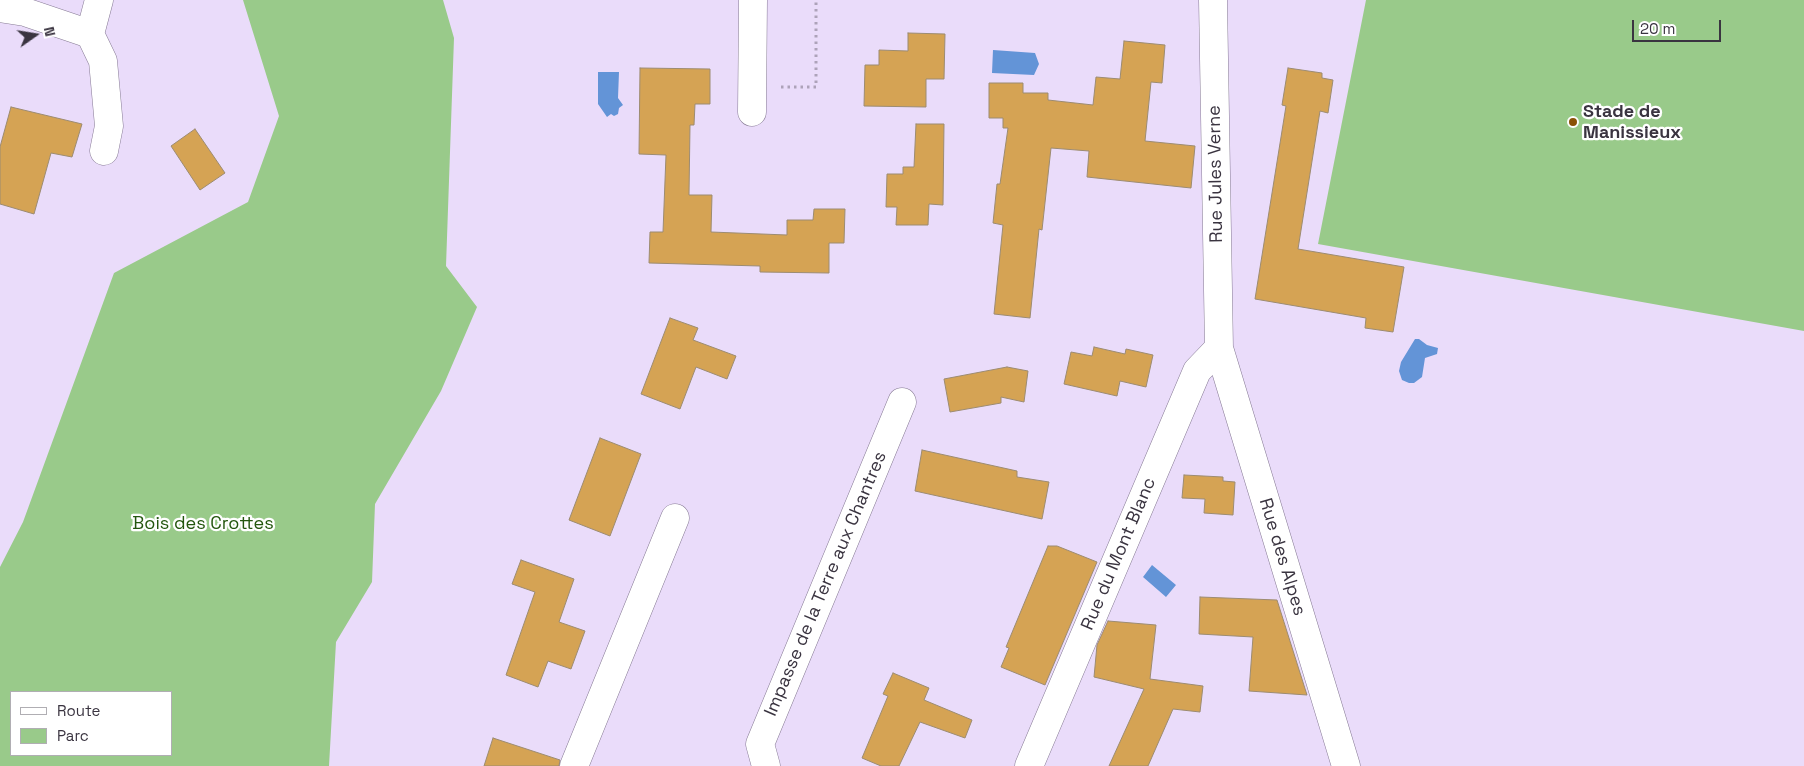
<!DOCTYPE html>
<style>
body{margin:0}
#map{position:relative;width:1804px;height:766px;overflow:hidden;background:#eadcfa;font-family:"Space Grotesk",sans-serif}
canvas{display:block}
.legend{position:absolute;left:10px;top:691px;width:162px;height:65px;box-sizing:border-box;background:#fff;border:1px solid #b0aeb3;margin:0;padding:6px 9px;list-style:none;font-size:15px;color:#3a3440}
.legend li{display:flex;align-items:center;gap:10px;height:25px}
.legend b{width:25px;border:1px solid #b0aeb3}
.north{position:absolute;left:10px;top:10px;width:50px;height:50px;-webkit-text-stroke:4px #fff;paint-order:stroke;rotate:77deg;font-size:14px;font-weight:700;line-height:20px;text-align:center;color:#3a3440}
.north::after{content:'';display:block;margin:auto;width:18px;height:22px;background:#3a3440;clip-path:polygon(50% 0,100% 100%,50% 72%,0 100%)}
.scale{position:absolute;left:1632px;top:20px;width:89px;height:22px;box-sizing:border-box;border:2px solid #3a3440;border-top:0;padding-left:6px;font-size:15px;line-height:18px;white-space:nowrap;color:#3a3440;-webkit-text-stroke:4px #fff;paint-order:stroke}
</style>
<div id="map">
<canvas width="1804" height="766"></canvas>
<ul class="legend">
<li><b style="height:6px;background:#fff"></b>Route</li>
<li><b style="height:14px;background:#99ca8a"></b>Parc</li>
</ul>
<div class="north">N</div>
<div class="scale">20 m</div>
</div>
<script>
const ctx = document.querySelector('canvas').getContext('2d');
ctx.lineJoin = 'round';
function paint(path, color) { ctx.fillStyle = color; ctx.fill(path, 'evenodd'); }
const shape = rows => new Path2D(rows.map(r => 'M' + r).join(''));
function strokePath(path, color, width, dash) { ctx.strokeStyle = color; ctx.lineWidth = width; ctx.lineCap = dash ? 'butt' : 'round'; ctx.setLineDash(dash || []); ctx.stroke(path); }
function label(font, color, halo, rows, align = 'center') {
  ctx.font = font + ' "Space Grotesk",sans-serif'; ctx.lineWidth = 4.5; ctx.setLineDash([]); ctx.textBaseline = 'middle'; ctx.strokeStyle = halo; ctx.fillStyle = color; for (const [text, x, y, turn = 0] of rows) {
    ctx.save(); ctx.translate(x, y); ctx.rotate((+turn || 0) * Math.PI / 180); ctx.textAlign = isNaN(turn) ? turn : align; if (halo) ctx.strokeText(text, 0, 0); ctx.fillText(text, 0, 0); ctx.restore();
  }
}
const green = shape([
 [243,0,443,0,454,38,446,266,477,307,441,391,375,504,372,582,336,642,329,766,0,766,0,567,23,522,114,273,248,202,279,116],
 [11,692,171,692,171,755,11,755],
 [1366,0,1804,0,1804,331,1318,244]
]);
const water = shape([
 [993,50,1035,53,1039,64,1034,75,992,73],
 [598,72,619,72,618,98,623,105,619,108,618,114,614,116,611,114,607,117,598,104],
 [1415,339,1419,339,1427,345,1438,348,1437,354,1425,358,1422,377,1414,383,1409,383,1402,380,1399,371,1401,362],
 [1152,565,1176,585,1166,597,1143,577]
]);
const building = shape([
 [908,33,945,34,944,79,926,79,926,107,864,106,865,65,879,65,879,50,908,51,908,33],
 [1124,41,1165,45,1162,83,1151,82,1145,141,1195,146,1191,188,1087,177,1089,151,1051,148,1042,230,1039,229,1030,318,994,314,1003,225,993,223,997,184,1000,184,1008,128,1003,128,1003,118,989,118,989,83,1023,83,1023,93,1048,93,1048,100,1093,105,1096,77,1120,79,1124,41],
 [640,68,710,69,710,104,695,104,694,125,690,125,689,195,712,195,711,232,787,235,787,220,813,220,814,209,845,209,844,243,829,243,829,273,760,272,760,266,649,263,650,232,663,232,666,155,639,154,640,68],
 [1288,68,1322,73,1322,78,1333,80,1328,113,1320,111,1298,249,1404,267,1393,332,1365,328,1366,318,1255,299,1286,106,1282,105,1288,68],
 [11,107,82,124,72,157,51,153,34,214,0,204,0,147,11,107],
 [916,124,944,124,943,205,929,204,928,225,896,225,897,207,886,207,887,174,903,174,903,167,914,167,916,124],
 [195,129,225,173,200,190,171,146,195,129],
 [670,318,698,328,693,340,736,356,727,379,696,367,680,409,641,394,670,318],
 [1094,347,1125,354,1126,349,1153,355,1146,387,1120,381,1117,396,1064,384,1071,352,1092,356,1094,347],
 [1007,367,1028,371,1024,402,1001,397,1001,403,950,412,944,379,1007,367],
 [600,438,641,454,610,536,569,520,600,438],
 [922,450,1017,471,1017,477,1049,482,1042,519,915,491,922,450],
 [1184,475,1223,477,1223,481,1235,482,1233,515,1204,513,1205,499,1182,498,1184,475],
 [1048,546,1057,546,1097,562,1045,685,1001,667,1009,648,1006,647,1048,546],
 [521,560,574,579,559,622,585,631,571,669,548,661,538,687,506,675,535,592,512,584,521,560],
 [1200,597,1277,600,1307,695,1249,691,1253,637,1199,634,1200,597],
 [1108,621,1156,625,1150,679,1203,686,1200,712,1173,709,1148,766,1109,766,1144,689,1094,677,1097,645,1108,621],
 [893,673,929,688,924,700,972,720,965,738,920,722,899,766,881,766,862,758,888,696,883,694,893,673],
 [493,738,560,760,559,766,484,766,493,738]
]);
const path = shape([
 [781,87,816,87,816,0]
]);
const minor = shape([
 [1213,0,1219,348,1346,766],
 [0,8,25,12,90,34,103,61,109,126,104,151],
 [90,34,99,0],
 [752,112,753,0],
 [574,766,675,518],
 [766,766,760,744,902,402],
 [1029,766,1197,371,1219,348]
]);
const markers = [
 [1573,122,5,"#8a5106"]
];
const poiNames = [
 ["Stade de",1583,112],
 ["Manissieux",1583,133]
];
const streetNames = [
 ["Rue Jules Verne",1216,174,-91],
 ["Rue du Mont Blanc",1119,554,-67],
 ["Rue des Alpes",1282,557,73],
 ["Impasse de la Terre aux Chantres",826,584,-67]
];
const parkNames = [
 ["Bois des Crottes",203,524]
];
paint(green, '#99ca8a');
paint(water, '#6394d7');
paint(building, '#d5a354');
strokePath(building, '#9c8b71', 1);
strokePath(minor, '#867a94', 29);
strokePath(path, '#ada2b9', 3, [2.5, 4]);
strokePath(minor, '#fff', 28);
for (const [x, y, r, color] of markers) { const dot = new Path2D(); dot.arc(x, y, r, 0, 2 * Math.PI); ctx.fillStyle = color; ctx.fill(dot); strokePath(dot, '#fff', 2); }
label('bold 18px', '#3a3440', '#fff', poiNames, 'left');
label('18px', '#3a3440', '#fff', streetNames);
label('18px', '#23560e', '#fff', parkNames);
</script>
